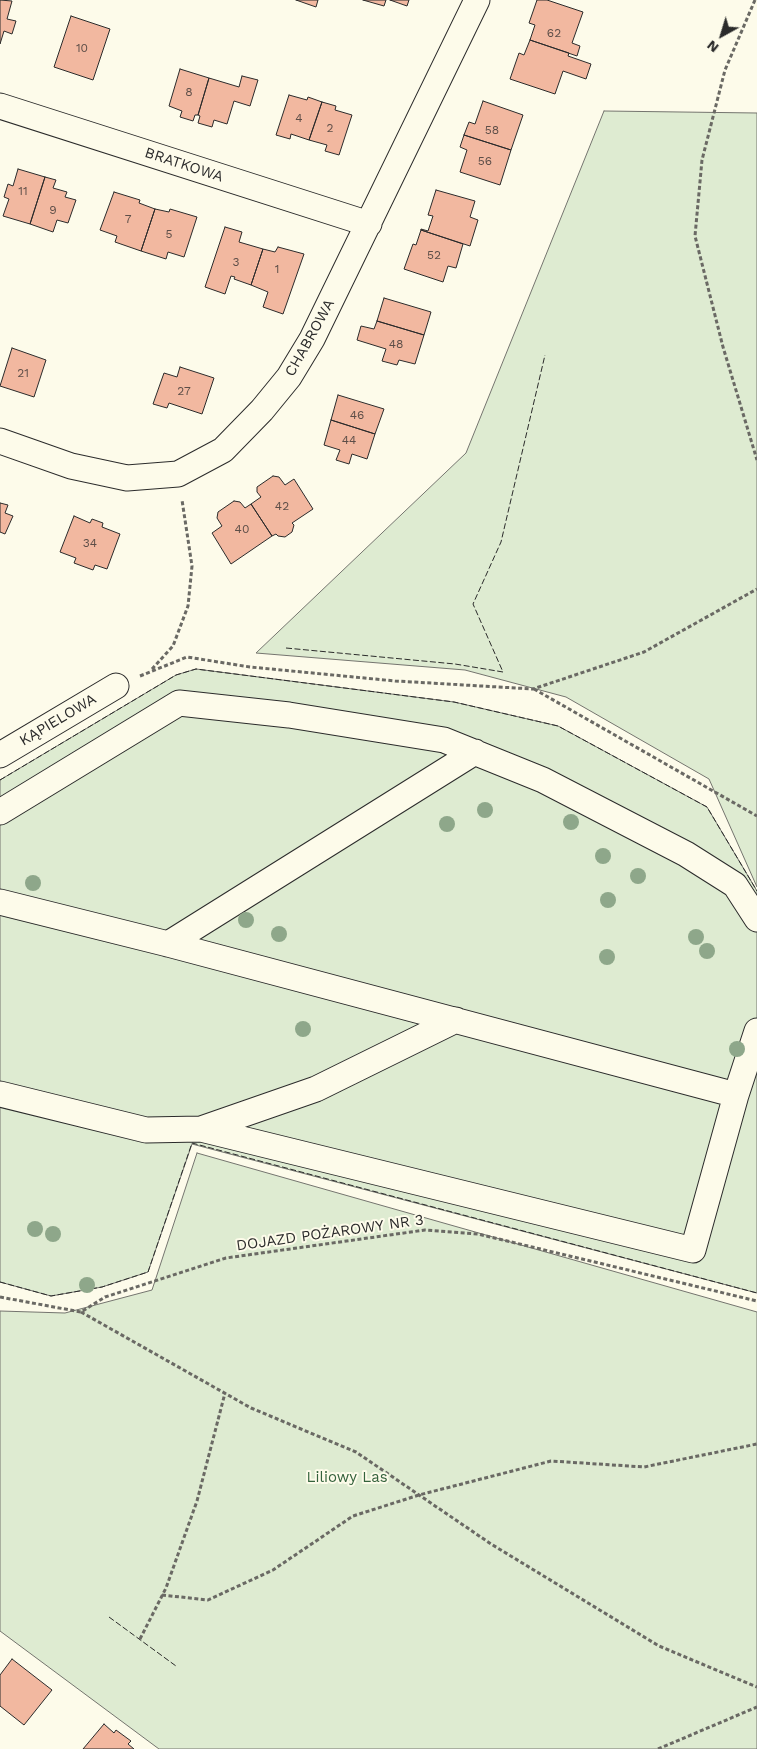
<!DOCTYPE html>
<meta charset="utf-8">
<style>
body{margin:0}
#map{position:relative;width:757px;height:1749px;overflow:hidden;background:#fdfbea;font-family:"Work Sans",sans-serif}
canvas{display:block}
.north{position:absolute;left:697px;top:10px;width:50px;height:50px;-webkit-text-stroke:4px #fdfbea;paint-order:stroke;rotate:219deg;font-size:14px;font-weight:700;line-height:20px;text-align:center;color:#2b2b2b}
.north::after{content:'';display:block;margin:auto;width:18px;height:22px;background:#2b2b2b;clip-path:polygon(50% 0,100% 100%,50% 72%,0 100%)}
</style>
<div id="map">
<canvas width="757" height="1749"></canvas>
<div class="north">N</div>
</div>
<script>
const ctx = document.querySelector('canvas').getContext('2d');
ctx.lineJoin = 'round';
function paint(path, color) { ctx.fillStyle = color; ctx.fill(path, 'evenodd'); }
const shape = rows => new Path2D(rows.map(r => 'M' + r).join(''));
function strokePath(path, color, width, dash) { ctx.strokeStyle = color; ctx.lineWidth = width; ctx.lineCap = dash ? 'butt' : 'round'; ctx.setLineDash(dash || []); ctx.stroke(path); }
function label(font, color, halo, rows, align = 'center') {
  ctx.font = font + ' "Work Sans",sans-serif'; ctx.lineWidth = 4; ctx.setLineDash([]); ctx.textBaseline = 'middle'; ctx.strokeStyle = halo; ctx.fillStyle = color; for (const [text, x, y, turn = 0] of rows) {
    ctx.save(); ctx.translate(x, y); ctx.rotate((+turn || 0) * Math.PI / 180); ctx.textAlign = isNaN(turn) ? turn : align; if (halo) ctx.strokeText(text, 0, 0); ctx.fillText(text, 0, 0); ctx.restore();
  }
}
const green = shape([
 [604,111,757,113,757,887,709,779,566,697,465,670,256,653,466,453,604,111],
 [196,669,454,702,558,726,707,807,757,891,757,1293,192,1144,148,1272,102,1287,51,1296,0,1282,0,780,176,675,196,669],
 [197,1153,757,1312,757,1749,159,1749,0,1631,0,1311,65,1313,152,1290,197,1153]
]);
const building = shape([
 [0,0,12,1,7,19,16,21,12,34,4,31,0,44,0,0],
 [296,0,318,0,316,7,296,0],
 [363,0,386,0,384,6,363,0],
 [390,0,409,0,407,6,390,0],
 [537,0,547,0,583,12,572,43,580,46,577,56,530,40,535,25,529,23,537,0],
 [71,16,110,29,93,80,54,67,71,16],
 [530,40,569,53,568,56,591,64,586,79,563,71,555,94,510,79,519,53,524,55,530,40],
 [180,69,209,78,198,115,195,115,193,121,180,117,182,111,169,106,180,69],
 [242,76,258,80,250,106,234,101,227,124,214,120,212,127,198,123,200,116,198,115,209,78,239,87,242,76],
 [289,95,307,100,308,97,322,102,309,140,291,134,290,139,276,135,289,95],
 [483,101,523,115,511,150,464,135,469,122,475,124,483,101],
 [322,102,336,106,335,110,352,115,339,155,325,151,327,145,309,140,322,102],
 [464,135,511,150,500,185,460,172,467,150,460,147,464,135],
 [18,169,45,177,30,224,3,216,9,199,4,197,8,184,13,186,18,169],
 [45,177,56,180,53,188,67,192,65,197,76,200,68,223,57,220,53,232,30,224,45,177],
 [436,190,475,201,470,217,478,220,470,246,421,230,421,229,428,231,433,216,428,215,436,190],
 [114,192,140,200,139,203,155,209,141,251,115,242,117,236,100,230,114,192],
 [155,209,169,212,170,209,197,217,184,257,168,252,166,259,141,251,155,209],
 [225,227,242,232,239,242,263,249,251,285,234,279,235,277,231,276,225,294,205,287,225,227],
 [421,230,463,244,456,268,448,266,443,282,404,269,413,244,416,245,421,230],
 [278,247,304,254,283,314,263,307,268,292,251,285,263,249,275,252,278,247],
 [384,298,431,312,424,335,377,321,384,298],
 [377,321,424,335,415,364,399,360,397,365,382,361,386,349,357,340,361,326,374,329,377,321],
 [12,348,46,360,34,397,0,386,12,348],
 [180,367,214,378,202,414,169,403,167,408,153,404,164,373,177,377,180,367],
 [338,395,384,409,375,434,331,420,338,395],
 [331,420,375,434,367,459,352,454,349,464,336,460,340,450,324,445,331,420],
 [273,476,279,477,285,485,294,479,313,509,292,523,294,525,292,532,285,537,278,536,276,534,272,536,251,504,261,497,257,492,257,487,273,476],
 [234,501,240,502,245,508,251,504,272,536,231,564,212,533,222,526,217,518,218,512,234,501],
 [0,503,8,505,5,513,13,516,5,534,0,532,0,503],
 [74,516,90,523,92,519,103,523,102,527,120,534,107,569,95,565,93,570,74,563,76,558,60,552,74,516],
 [12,1659,52,1690,24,1725,0,1706,0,1675,12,1659],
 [104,1724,114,1733,116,1730,131,1741,128,1744,134,1749,83,1749,104,1724]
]);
const path = shape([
 [755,0,725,70,702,160,695,236,723,347,757,460],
 [152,669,173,646,188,606,192,566,182,500],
 [140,676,187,657,250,667,395,681,533,689,644,652,757,589],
 [534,689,757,816],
 [0,1297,81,1312,105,1297,226,1258,425,1230,478,1234,757,1301],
 [81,1312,251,1408,356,1452,491,1544,659,1646,757,1687],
 [162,1595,208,1600,273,1570,353,1516,419,1495,551,1461,644,1467,757,1444],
 [140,1639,166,1588,197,1501,225,1393],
 [658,1749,757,1707]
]);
const street = shape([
 [0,106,369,224],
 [0,441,71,466,127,478,178,474,223,450,262,410,289,377,312,339,477,0],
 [0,755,116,686],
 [0,812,179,703,289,715,444,740,543,780,686,854,735,885,757,919],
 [0,902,168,944,736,1095],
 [168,944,475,752],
 [0,1094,146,1130,201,1129,316,1089,456,1020],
 [201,1129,693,1250,736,1095,757,1031]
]);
const fence = shape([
 [286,648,455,664,503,672,473,604,501,542,545,355],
 [0,780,176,675,196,669,454,702,558,726,707,807,757,891],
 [0,1282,51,1296,102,1287,148,1272,192,1143,757,1293],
 [109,1617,176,1666]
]);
const trees = [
 [485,810],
 [571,822],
 [447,824],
 [603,856],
 [638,876],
 [33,883],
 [608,900],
 [246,920],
 [279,934],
 [696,937],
 [707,951],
 [607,957],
 [303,1029],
 [737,1049],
 [35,1229],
 [53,1234],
 [87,1285]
];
const numberNames = [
 ["62",554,33],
 ["10",82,48],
 ["8",189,92],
 ["4",299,118],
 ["2",330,128],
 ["58",492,130],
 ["56",485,161],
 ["11",23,191],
 ["9",53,210],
 ["7",128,219],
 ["5",169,234],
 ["52",434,255],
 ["3",236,262],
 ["1",277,269],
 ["48",396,344],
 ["21",23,373],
 ["27",184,391],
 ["46",357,415],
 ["44",349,440],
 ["42",282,506],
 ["40",242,529],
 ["34",90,543]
];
const streetNames = [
 ["BRATKOWA",184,165,18],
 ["CHABROWA",310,338,-61],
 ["KĄPIELOWA",58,720,-31],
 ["DOJAZD POŻAROWY NR 3",330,1233,-8]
];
const parkNames = [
 ["Liliowy Las",347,1478]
];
paint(green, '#deebd1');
strokePath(green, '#74746e', 1);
paint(building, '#f2b8a0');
strokePath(building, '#2b2b2b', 1);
strokePath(street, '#2b2b2b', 27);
strokePath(path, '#6a6964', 3, [4, 2.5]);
strokePath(street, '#fdfbea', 25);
strokePath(fence, '#2b2b2b', 1, [6, 2.5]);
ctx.fillStyle = '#8ea78a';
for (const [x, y] of trees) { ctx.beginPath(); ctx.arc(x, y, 8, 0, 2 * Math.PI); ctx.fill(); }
label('12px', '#5d4e48', null, numberNames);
label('15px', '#2b2b2b', '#fdfbea', streetNames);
label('15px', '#34623c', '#fdfbea', parkNames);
</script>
